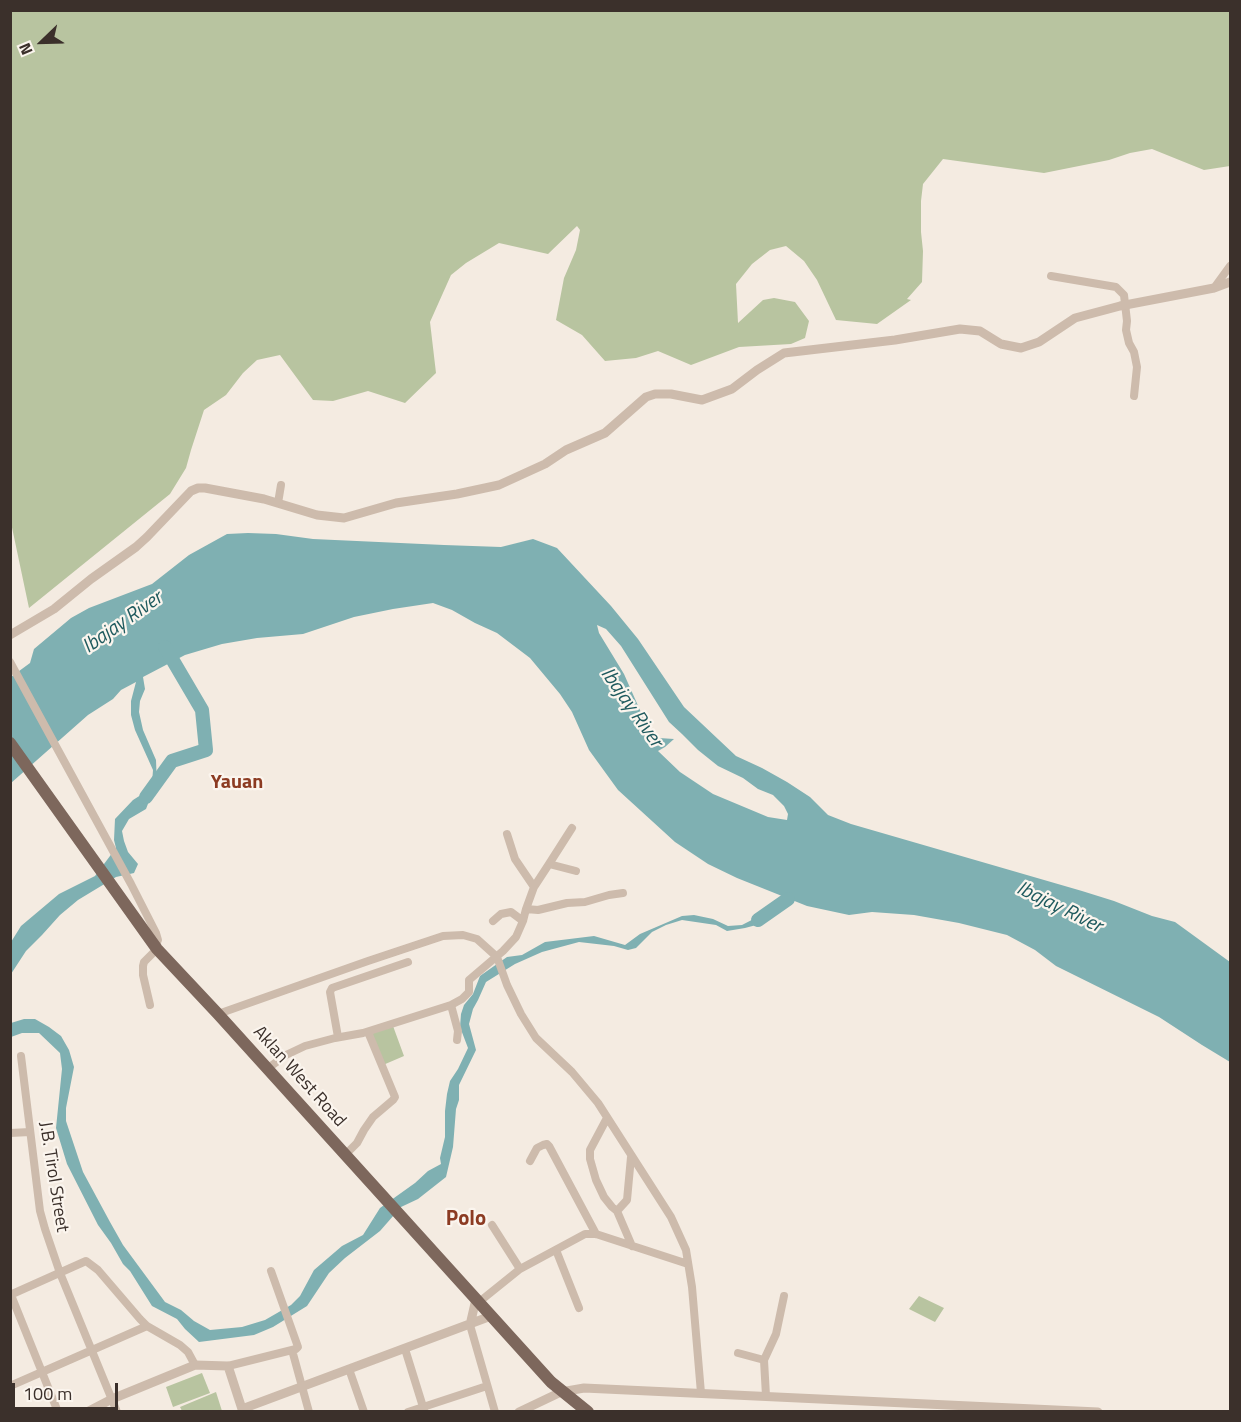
<!DOCTYPE html>
<style>
body{margin:0}
#map{position:relative;width:1241px;height:1422px;overflow:hidden;background:#f4ebe1;font-family:"Titillium Web",sans-serif}
canvas{display:block}
.frame{position:absolute;inset:0;border:12px solid #3b302b;pointer-events:none}
.north{position:absolute;left:12px;top:12px;width:60px;height:60px;-webkit-text-stroke:4px #fbf5ee;paint-order:stroke;rotate:247deg;font-size:16px;font-weight:700;line-height:24px;text-align:center;color:#3b302b}
.north::after{content:'';display:block;margin:auto;width:21px;height:27px;background:#3b302b;clip-path:polygon(50% 0,100% 100%,50% 72%,0 100%)}
.scale{position:absolute;left:12px;top:1383px;width:106px;height:27px;box-sizing:border-box;border:3px solid #3b302b;border-top:0;padding-left:8px;font-size:18px;line-height:21px;white-space:nowrap;color:#3b302b;-webkit-text-stroke:4px #fbf5ee;paint-order:stroke}
</style>
<div id="map">
<canvas width="1241" height="1422"></canvas>
<div class="frame"></div>
<div class="north">N</div>
<div class="scale">100 m</div>
</div>
<script>
const ctx = document.querySelector('canvas').getContext('2d');
ctx.lineJoin = 'round';
function paint(path, color) { ctx.fillStyle = color; ctx.fill(path, 'evenodd'); }
const shape = rows => new Path2D(rows.map(r => 'M' + r).join(''));
function strokePath(path, color, width, dash) { ctx.strokeStyle = color; ctx.lineWidth = width; ctx.lineCap = dash ? 'butt' : 'round'; ctx.setLineDash(dash || []); ctx.stroke(path); }
function label(font, color, halo, rows, align = 'center') {
  ctx.font = font + ' "Titillium Web",sans-serif'; ctx.lineWidth = 4.5; ctx.setLineDash([]); ctx.textBaseline = 'middle'; ctx.strokeStyle = halo; ctx.fillStyle = color; for (const [text, x, y, turn = 0] of rows) {
    ctx.save(); ctx.translate(x, y); ctx.rotate((+turn || 0) * Math.PI / 180); ctx.textAlign = isNaN(turn) ? turn : align; if (halo) ctx.strokeText(text, 0, 0); ctx.fillText(text, 0, 0); ctx.restore();
  }
}
const green = shape([
 [10,11,1230,11,1230,166,1204,170,1152,149,1130,153,1109,160,1044,173,943,159,923,184,921,201,921,232,923,251,922,282,907,299,911,300,877,324,836,320,817,280,804,261,786,246,770,250,752,264,736,284,738,323,763,300,774,298,795,302,809,321,805,338,791,344,739,347,691,365,658,351,636,358,605,361,582,335,556,320,564,278,576,250,580,230,577,226,548,254,499,243,466,263,451,275,430,322,436,373,405,403,368,391,333,401,313,400,280,355,257,360,243,373,226,395,204,410,191,450,186,468,170,494,29,608,10,518],
 [393,1026,404,1056,383,1065,371,1033],
 [919,1296,944,1308,935,1322,909,1309],
 [202,1373,210,1393,173,1407,166,1387],
 [216,1392,222,1411,182,1411,180,1407]
]);
const water = shape([
 [248,533,276,534,313,539,444,545,501,547,533,539,557,548,611,606,638,639,684,707,736,756,762,768,787,782,810,797,828,815,851,824,1082,891,1114,901,1152,916,1175,922,1230,962,1230,1062,1202,1045,1159,1017,1056,966,1035,950,1007,935,959,923,914,915,872,912,849,915,807,906,737,878,708,864,675,842,618,790,589,750,572,712,560,694,530,658,497,633,475,623,452,610,433,603,393,609,354,617,303,634,257,638,222,644,185,655,143,677,145,689,140,701,139,712,143,730,156,760,157,786,151,796,146,809,129,819,122,831,124,841,128,852,138,864,134,873,116,877,78,900,60,915,42,935,26,951,11,974,11,942,21,926,59,894,95,876,116,848,114,840,115,819,133,800,144,793,152,784,153,770,135,730,131,715,131,701,136,682,121,690,113,699,88,715,11,783,11,677,30,663,34,649,71,618,89,608,152,584,189,555,227,534],
 [597,625,606,629,621,646,669,722,682,734,698,750,718,766,743,778,758,789,773,795,784,806,788,814,787,820,768,817,713,794,680,772,658,751,665,747,674,739,659,738,647,726,624,674,599,633],
 [773,909,775,910,760,924,745,928,727,931,716,925,682,920,666,925,652,932,636,948,628,950,614,946,579,942,542,952,515,964,486,982,478,1000,473,1009,469,1024,476,1050,459,1085,459,1100,456,1109,453,1147,446,1177,418,1199,401,1207,380,1231,345,1258,329,1273,307,1306,273,1327,254,1335,199,1342,185,1329,177,1319,152,1306,130,1271,123,1264,111,1243,98,1225,67,1164,56,1128,62,1069,60,1053,39,1033,22,1033,11,1037,11,1023,24,1019,35,1019,49,1027,61,1036,69,1050,74,1067,66,1108,66,1121,83,1172,110,1222,123,1245,165,1302,181,1310,194,1321,210,1330,242,1327,265,1320,291,1305,300,1296,314,1270,342,1246,363,1235,380,1208,415,1183,428,1171,441,1164,440,1158,445,1137,445,1111,447,1094,450,1081,458,1069,468,1048,460,1027,461,1014,464,1005,473,994,480,976,487,971,507,957,522,955,545,942,594,936,625,945,640,934,682,916,694,915,713,919,728,926,742,925]
]);
const river = shape([
 [146,797,172,761,206,750,202,710,165,647],
 [758,920,788,899]
]);
const minor = shape([
 [1051,276,1116,287,1124,295,1127,321,1126,330,1129,343,1134,352,1137,367,1134,396],
 [1214,288,1230,266],
 [278,503,281,485],
 [10,662,131,884,156,933,158,940,155,947],
 [507,834,515,859,534,887],
 [549,864,572,828],
 [526,909,534,887,549,864,576,871],
 [493,921,501,914,511,912,523,921],
 [150,1005,143,975,143,966,144,962,157,949],
 [451,1005,458,1031,457,1040],
 [218,1014,368,961,443,936,463,935,477,939,497,957,507,985,521,1014,536,1038,572,1072,598,1103,671,1217,686,1250,692,1287,701,1393],
 [338,1037,330,992,332,988,408,962],
 [21,1056,40,1211,45,1229,60,1273,117,1412],
 [267,1069,286,1055,305,1046,335,1038,363,1033,451,1005,462,999,469,992,469,980,503,951,516,937,523,921,526,909,538,910,567,903,585,902,609,895,623,893],
 [607,1118,590,1150,590,1159,596,1180,604,1197,612,1207,617,1211,632,1246],
 [10,1133,30,1132],
 [345,1155,357,1143,364,1130,373,1117,393,1100,395,1097,368,1032],
 [530,1161,537,1148,543,1145,547,1144,549,1146,596,1234],
 [617,1211,627,1200,631,1157],
 [492,1225,520,1269],
 [556,1250,579,1308],
 [10,1295,86,1261,98,1270,140,1319,147,1326,180,1345,188,1352,195,1365],
 [11,1295,58,1412],
 [479,1302,520,1269,585,1234,596,1234,688,1264],
 [470,1325,495,1412],
 [405,1349,424,1410],
 [292,1350,309,1412],
 [738,1353,764,1360],
 [228,1366,296,1349,298,1347,271,1271],
 [349,1369,364,1412],
 [10,1386,147,1326],
 [766,1396,764,1360,776,1334,784,1296],
 [408,1412,487,1386]
]);
const tertiary = shape([
 [10,635,54,609,91,579,136,547,147,537,191,491,198,488,205,488,264,499,317,515,344,518,396,503,457,494,499,485,545,464,566,450,605,433,646,397,655,394,671,394,702,400,732,389,757,370,784,353,895,340,960,329,980,331,1001,344,1021,348,1039,342,1075,318,1120,306,1214,288,1230,282],
 [470,1325,476,1299],
 [87,1412,112,1399,195,1365,228,1366,242,1409,491,1316],
 [519,1412,561,1392,584,1388,1098,1412]
]);
const primary = shape([
 [10,743,157,949,218,1014,551,1382,588,1412]
]);
const streetNames = [
 ["Aklan West Road",299,1077,48],
 ["J.B. Tirol Street",53,1177,81]
];
const waterNames = [
 ["Ibajay River",123,623,-35],
 ["Ibajay River",631,708,55],
 ["Ibajay River",1059,908,26]
];
const neighbourhoodNames = [
 ["Yauan",237,783]
];
const quarterNames = [
 ["Polo",466,1220]
];
paint(green, '#b8c4a0');
paint(water, '#7fb0b2');
strokePath(river, '#7fb0b2', 14);
strokePath(minor, '#cdbbac', 8);
strokePath(tertiary, '#cdbbac', 9);
strokePath(primary, '#7d675c', 12);
label('18px', '#3b302b', '#fbf5ee', streetNames);
label('italic 20px', '#1f5a5e', '#fbf5ee', waterNames);
label('bold 20px', '#8c3b22', '#fbf5ee', neighbourhoodNames);
label('bold 21px', '#8c3b22', '#fbf5ee', quarterNames);
</script>
